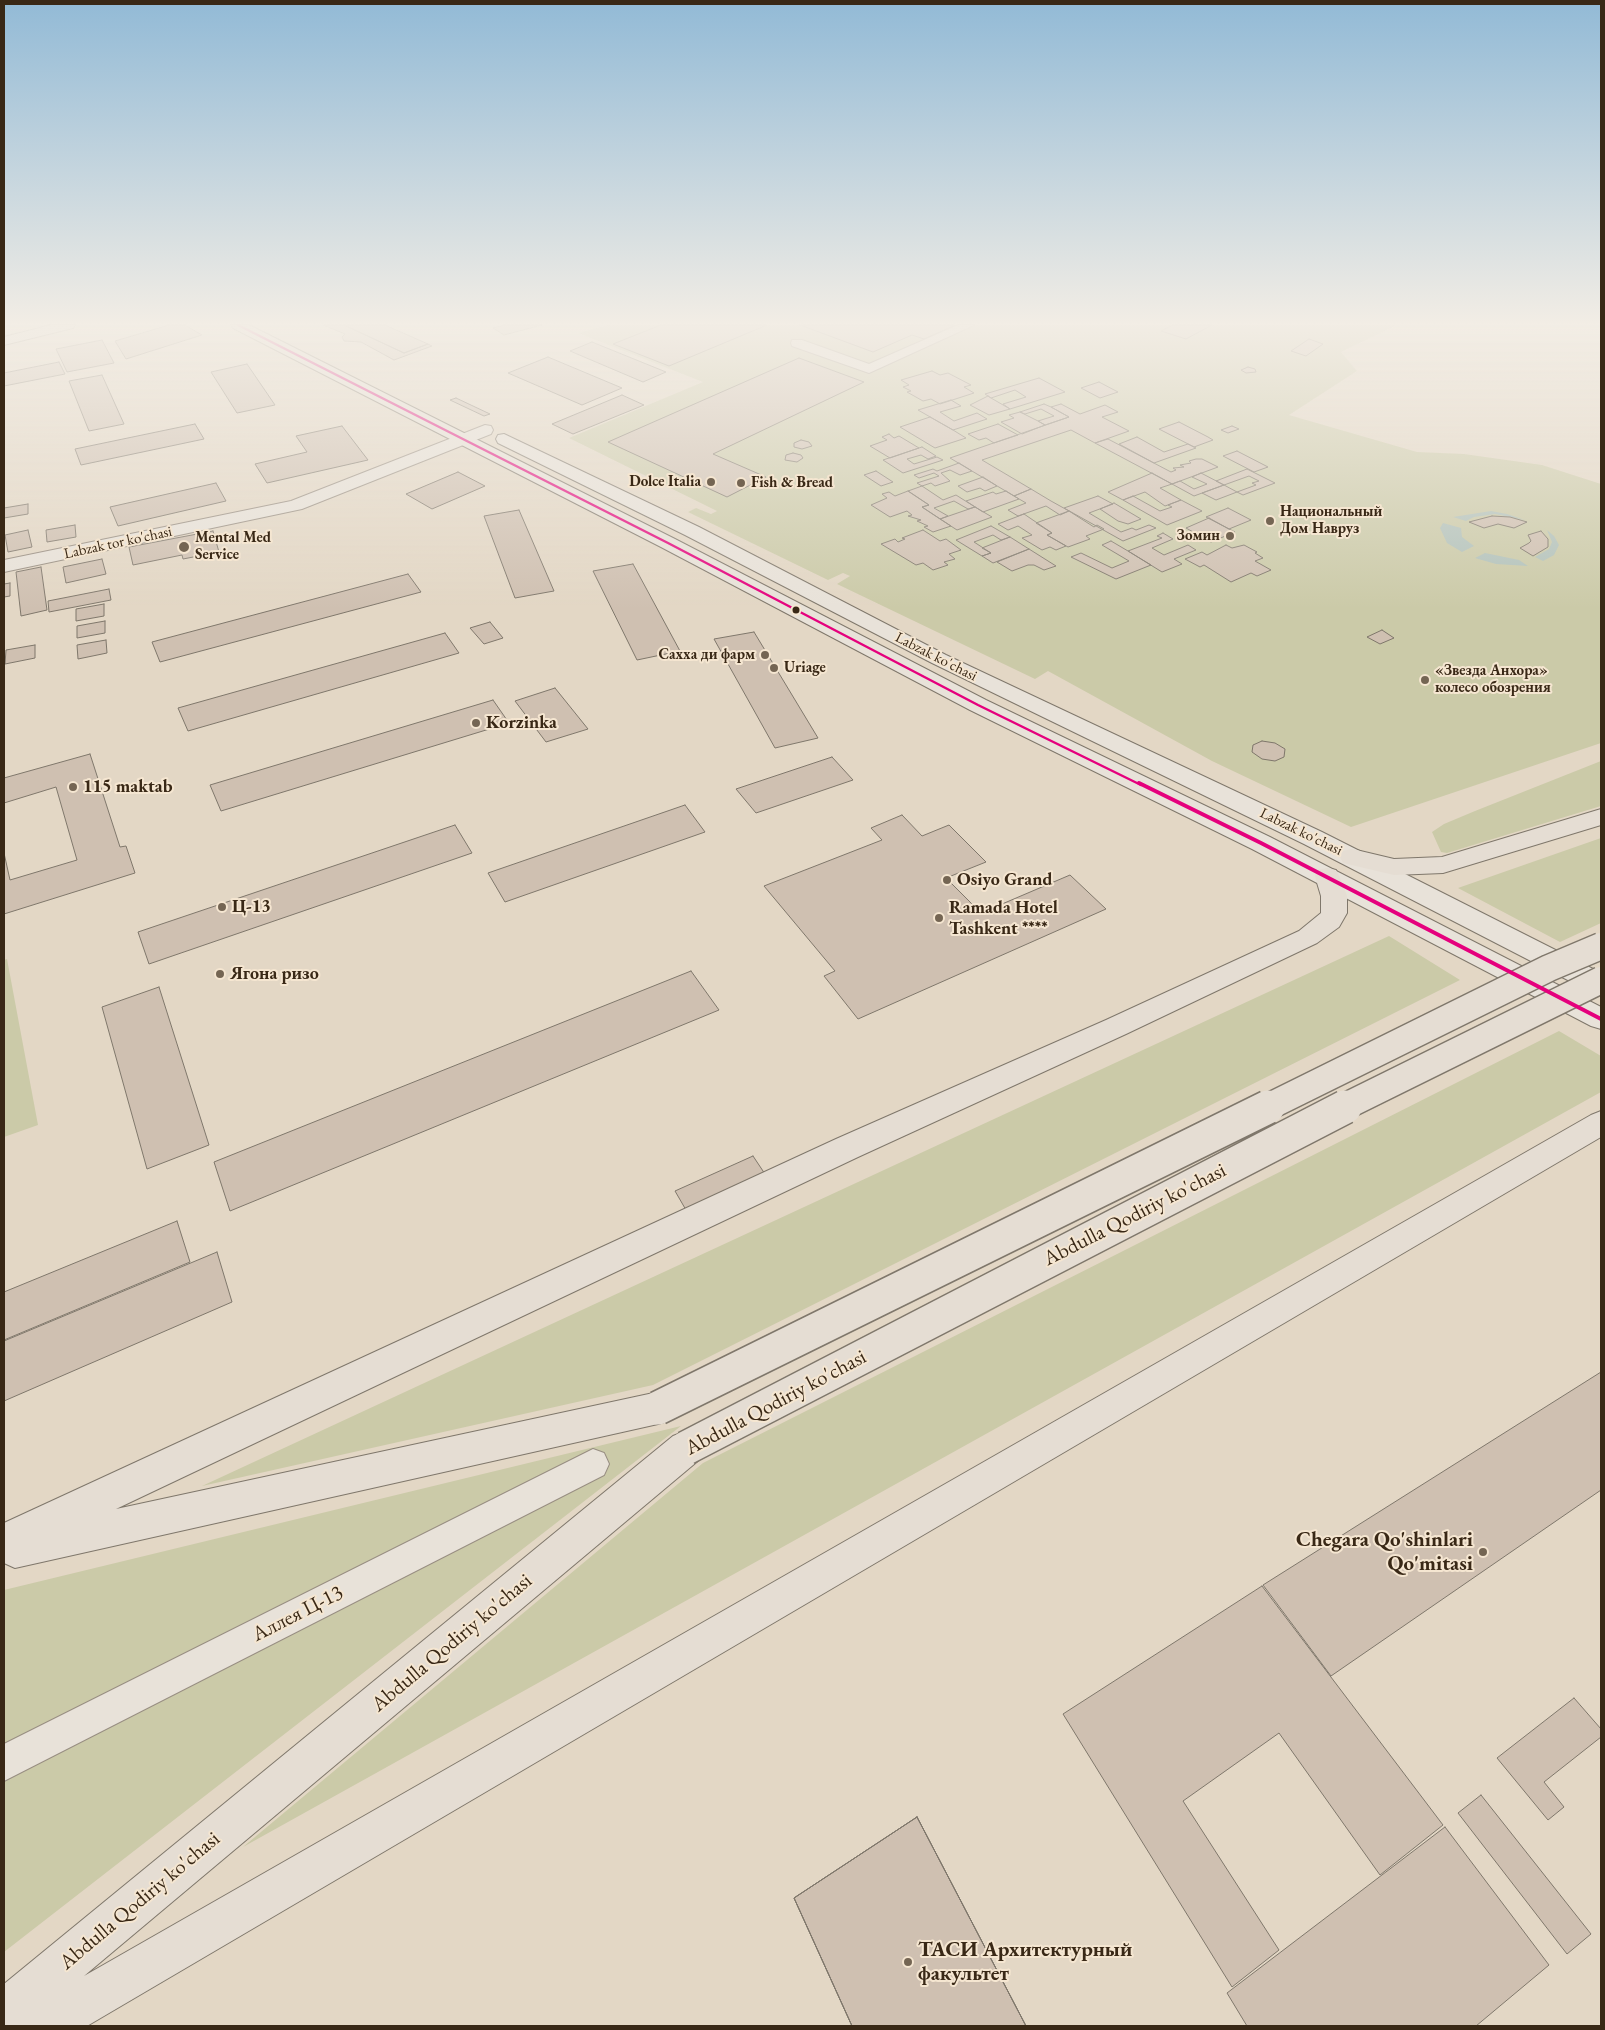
<!DOCTYPE html>
<meta charset="utf-8">
<style>
body{margin:0}
#map{position:relative;width:1605px;height:2030px;overflow:hidden;background:#e3d7c5;font-family:"EB Garamond",serif}
canvas{display:block}
.frame{position:absolute;inset:0;border:5px solid #392816;pointer-events:none}
</style>
<div id="map">
<canvas width="1605" height="2030"></canvas>
<div class="frame"></div>
</div>
<script>
const ctx = document.querySelector('canvas').getContext('2d');
ctx.lineJoin = 'round';
function paint(path, color) { ctx.fillStyle = color; ctx.fill(path, 'evenodd'); }
const shape = rows => new Path2D(rows.map(r => 'M' + r).join(''));
function strokePath(path, color, width, dash) { ctx.strokeStyle = color; ctx.lineWidth = width; ctx.lineCap = dash ? 'butt' : 'round'; ctx.setLineDash(dash || []); ctx.stroke(path); }
function label(font, color, halo, rows, align = 'center') {
  ctx.font = font + ' "EB Garamond",serif'; ctx.lineWidth = 4; ctx.setLineDash([]); ctx.textBaseline = 'middle'; ctx.strokeStyle = halo; ctx.fillStyle = color; for (const [text, x, y, turn = 0] of rows) {
    ctx.save(); ctx.translate(x, y); ctx.rotate((+turn || 0) * Math.PI / 180); ctx.textAlign = isNaN(turn) ? turn : align; if (halo) ctx.strokeText(text, 0, 0); ctx.fillText(text, 0, 0); ctx.restore();
  }
}
const green = shape([
 [608,325,1397,325,1341,352,1357,371,1289,415,1417,452,1464,454,1542,465,1601,484,1601,743,1351,827,1212,761,1048,671,1035,679,837,584,850,576,843,573,828,580,688,512,696,508,711,514,717,511,569,438,703,382,578,333],
 [1601,761,1601,806,1447,853,1441,852,1432,832,1444,824,1475,811],
 [1601,838,1601,923,1560,942,1458,888],
 [1389,936,1460,980,653,1385,202,1486],
 [7,959,38,1125,4,1137,4,960],
 [1559,1031,1601,1056,1601,1092,243,1847,703,1463],
 [681,1426,4,1952,4,1590]
]);
const water = shape([
 [1491,511,1507,514,1525,520,1495,514,1474,517,1466,521,1453,517],
 [1443,523,1461,528,1462,537,1474,546,1462,552,1447,543,1440,528],
 [1547,530,1554,536,1559,545,1554,555,1543,561,1535,557,1549,549,1552,542],
 [1485,553,1519,560,1528,566,1496,564,1475,558]
]);
const building = shape([
 [169,325,185,325,202,335,126,359,115,341,169,325],
 [323,325,344,325,404,353,428,344,432,346,394,360,361,342,344,341,342,337,345,334,323,325],
 [344,325,385,325,428,344,404,353,344,325],
 [505,325,542,325,504,335,493,328,505,325],
 [661,325,767,325,669,366,613,344,661,325],
 [800,325,956,325,924,339,912,335,873,352,800,325],
 [1173,325,1212,325,1186,339,1161,331,1173,325],
 [1309,339,1323,344,1306,356,1291,351,1309,339],
 [102,340,114,363,67,372,56,349,102,340],
 [592,342,666,372,643,382,570,351,592,342],
 [548,357,622,388,582,405,508,373,548,357],
 [799,358,864,382,713,454,766,477,727,497,608,442,799,358],
 [59,362,65,374,4,386,4,373,59,362],
 [247,364,275,405,237,413,211,372,247,364],
 [1248,367,1255,369,1256,372,1246,373,1241,370,1248,367],
 [932,371,940,375,948,373,971,385,964,387,974,393,940,404,931,399,923,401,907,392,911,391,903,387,909,385,901,380,932,371],
 [102,375,124,424,89,431,69,381,102,375],
 [1039,378,1065,392,1010,409,1003,404,1026,397,1015,390,991,398,985,394,1039,378],
 [1099,382,1118,392,1100,398,1081,388,1099,382],
 [622,395,644,405,573,434,552,424,622,395],
 [988,396,991,398,1010,409,989,415,970,405,988,396],
 [456,398,490,414,484,416,450,400,456,398],
 [951,400,961,406,940,412,954,421,977,413,987,419,953,430,918,410,951,400],
 [1044,404,1051,407,1069,417,1045,425,1038,421,1054,416,1041,409,1025,414,1020,412,1044,404],
 [1061,404,1080,414,1105,405,1118,412,1102,417,1129,431,1095,443,1071,430,982,460,1031,489,1014,496,950,458,1069,417,1051,407,1061,404],
 [1020,412,1038,421,1045,425,1022,434,1001,422,1014,418,1009,415,1020,412],
 [930,417,953,430,966,438,935,448,900,427,930,417],
 [1179,422,1208,437,1213,440,1194,447,1159,429,1179,422],
 [195,424,204,439,81,465,75,449,195,424],
 [998,424,1018,435,994,443,986,438,979,440,968,434,998,424],
 [342,426,368,460,267,483,255,464,307,452,296,436,342,426],
 [1232,426,1239,429,1228,433,1221,430,1232,426],
 [889,434,894,438,899,436,919,448,890,458,870,446,887,440,882,437,889,434],
 [1137,437,1164,452,1188,444,1196,448,1154,463,1119,444,1137,437],
 [1108,439,1171,472,1176,470,1173,468,1184,467,1180,465,1191,463,1189,461,1196,459,1202,459,1218,467,1172,484,1095,443,1108,439],
 [801,440,809,442,812,446,802,449,794,447,794,443,801,440],
 [922,447,936,456,928,459,921,455,907,459,914,464,937,457,943,460,903,473,883,460,922,447],
 [1237,451,1268,467,1254,472,1223,456,1237,451],
 [793,453,801,455,803,458,797,462,785,460,786,455,793,453],
 [959,463,972,471,960,475,950,470,941,473,950,481,935,486,931,483,922,486,917,483,939,476,934,473,919,478,914,475,933,469,937,471,959,463],
 [1247,469,1275,483,1243,495,1237,492,1256,485,1252,483,1259,481,1249,476,1224,485,1216,481,1247,469],
 [876,471,893,482,881,486,864,475,876,471],
 [458,472,485,486,432,509,406,494,458,472],
 [1152,473,1172,484,1160,488,1181,500,1165,506,1145,492,1123,500,1108,492,1152,473],
 [1201,473,1224,485,1194,496,1172,484,1180,481,1194,489,1207,484,1192,477,1201,473],
 [983,477,997,486,985,491,980,488,967,492,958,486,983,477],
 [216,483,226,501,118,526,110,507,216,483],
 [1224,485,1237,492,1216,500,1202,493,1224,485],
 [922,486,943,500,956,495,975,507,968,509,954,501,934,508,948,516,940,519,922,507,929,505,908,491,922,486],
 [1031,489,1051,501,1069,511,1060,515,1046,506,1018,516,1008,510,1026,503,1014,496,1031,489],
 [908,491,929,505,922,507,951,526,933,532,924,527,928,526,917,521,921,520,908,516,912,515,907,511,890,517,871,505,887,498,882,494,889,492,895,496,908,491],
 [1006,491,1019,499,983,512,966,501,993,492,996,494,1006,491],
 [1098,496,1113,504,1089,513,1121,532,1132,528,1136,530,1149,525,1156,528,1123,541,1064,508,1098,496],
 [1133,496,1160,511,1172,507,1168,505,1181,500,1202,511,1167,525,1123,500,1133,496],
 [1114,503,1141,519,1128,524,1118,521,1100,509,1114,503],
 [28,504,28,514,4,518,4,508,28,504],
 [975,507,992,517,957,530,940,519,975,507],
 [1228,508,1251,520,1229,529,1206,517,1228,508],
 [519,510,554,591,515,598,484,516,519,510],
 [1069,511,1094,527,1097,525,1104,529,1086,536,1090,539,1068,547,1047,535,1052,533,1036,523,1069,511],
 [1024,514,1052,533,1047,535,1066,546,1056,550,1050,547,1042,550,1022,538,1032,535,1018,526,1008,530,998,524,1024,514],
 [1492,516,1510,517,1527,522,1514,528,1498,524,1484,528,1469,522,1492,516],
 [1209,518,1229,529,1235,532,1211,542,1186,528,1209,518],
 [75,525,76,537,47,542,46,530,75,525],
 [991,526,1010,537,1001,540,993,535,974,542,991,553,982,556,956,540,991,526],
 [28,530,32,547,8,552,5,535,28,530],
 [923,530,940,541,946,539,961,550,949,554,955,559,944,562,948,565,933,570,923,563,916,565,881,544,895,539,898,542,905,539,902,538,923,530],
 [213,531,219,552,183,559,182,555,133,565,129,547,213,531],
 [1541,531,1548,539,1548,547,1533,556,1520,548,1529,543,1531,541,1528,535,1541,531],
 [1163,533,1173,539,1152,548,1164,555,1188,545,1196,550,1174,559,1182,564,1162,572,1128,551,1162,538,1157,536,1163,533],
 [1010,537,1029,549,993,563,982,556,991,553,982,548,1010,537],
 [1111,541,1128,551,1151,565,1116,579,1071,557,1081,553,1112,568,1129,561,1102,545,1111,541],
 [1226,545,1232,548,1244,545,1257,552,1255,553,1263,558,1255,561,1271,570,1257,576,1251,573,1231,582,1204,565,1200,567,1185,559,1202,552,1207,555,1226,545],
 [1029,549,1056,566,1044,570,1034,565,1028,565,1012,571,997,562,1029,549],
 [102,559,106,574,66,583,63,567,102,559],
 [633,564,680,651,637,660,593,571,633,564],
 [41,567,47,610,21,616,16,572,41,567],
 [408,574,421,592,160,662,152,642,408,574],
 [10,583,10,596,4,597,4,584,10,583],
 [109,589,111,600,49,612,48,601,109,589],
 [104,604,104,616,76,621,76,609,104,604],
 [105,621,105,633,77,638,77,626,105,621],
 [490,622,503,638,484,644,470,628,490,622],
 [1382,630,1394,638,1380,644,1367,637,1382,630],
 [754,632,818,738,775,748,714,639,754,632],
 [445,633,459,653,188,731,178,708,445,633],
 [106,640,107,653,78,659,77,645,106,640],
 [35,645,35,658,5,664,6,650,35,645],
 [555,688,588,729,546,742,515,701,555,688],
 [493,700,509,723,221,811,210,785,493,700],
 [1262,741,1275,743,1285,749,1284,757,1275,761,1262,759,1252,752,1253,745,1262,741],
 [90,754,120,847,126,846,135,873,4,914,4,853,10,880,77,860,56,787,4,803,4,778,90,754],
 [832,757,853,780,756,813,736,789,832,757],
 [685,805,705,832,505,902,488,873,685,805],
 [902,815,922,836,949,825,986,862,946,878,981,913,1070,875,1106,909,858,1019,824,976,835,971,764,886,882,840,871,828,902,815],
 [455,825,472,853,149,964,138,932,455,825],
 [691,971,719,1010,230,1211,214,1162,691,971],
 [159,987,209,1145,147,1169,102,1007,159,987],
 [753,1156,765,1174,686,1210,675,1191,753,1156],
 [177,1221,190,1262,4,1340,4,1292,177,1221],
 [217,1252,232,1302,4,1401,4,1341,217,1252],
 [1601,1372,1601,1490,1331,1676,1263,1585,1601,1372],
 [1262,1586,1443,1825,1380,1875,1279,1733,1183,1801,1279,1950,1232,1987,1063,1714,1262,1586],
 [1574,1698,1601,1729,1601,1737,1544,1782,1564,1807,1548,1820,1497,1758,1574,1698],
 [1481,1795,1591,1934,1567,1954,1458,1813,1481,1795],
 [917,1817,1026,2026,852,2026,794,1898,917,1817],
 [917,1817,1026,2026,852,2026,794,1898,917,1817],
 [917,1817,1026,2026,852,2026,794,1898,917,1817],
 [1445,1827,1549,1965,1476,2026,1247,2026,1227,1993,1445,1827]
]);
const pedestrian = shape([
 [958,325,974,325,869,373,792,346,791,343,792,340,802,340,869,364,958,325],
 [593,1449,604,1453,609,1464,604,1475,4,1781,4,1744,593,1449]
]);
const minor = shape([
 [485,425,491,426,493,430,491,434,302,509,4,572,4,560,291,501,485,425]
]);
const secondary = shape([
 [51,325,75,325,73,328,4,345,4,337,51,325],
 [231,325,249,325,675,539,986,700,1270,837,1601,1007,1601,1029,1591,1026,1252,849,970,710,661,547,233,328,231,325],
 [504,434,699,527,946,655,1322,832,1601,973,1601,995,1591,992,1304,844,932,663,685,535,498,443,496,439,498,435,504,434]
]);
const primary = shape([
 [1601,809,1601,825,1443,873,1394,875,1343,863,1340,857,1343,851,1352,849,1394,859,1442,857,1601,809],
 [1327,868,1336,870,1339,876,1347,896,1347,913,1339,927,1317,943,1126,1034,858,1157,116,1509,658,1392,670,1396,675,1408,670,1420,658,1424,15,1568,4,1563,4,1523,836,1139,1106,1020,1299,931,1321,913,1321,896,1315,876,1318,870,1327,868],
 [1601,1111,1601,1137,87,2026,4,2026,4,1984,673,1436,686,1431,699,1436,704,1448,699,1460,84,1976,1591,1115,1601,1111]
]);
const primaryBridgeFar1 = shape([
 [1266,1108,1549,968,1601,946],
 [1342,1108,1601,980]
]);
const primaryBridge = shape([
 [658,1408,1268,1107],
 [686,1448,1345,1107]
]);
const bus1Far1 = shape([
 [238,325,668,543,978,705,1141,785]
]);
const bus1 = shape([
 [1139,783,1261,843,1601,1019]
]);
const markers = [
 [711,482,5,"#746553"],
 [741,483,5,"#746553"],
 [1270,521,5,"#746553"],
 [1230,536,5,"#746553"],
 [184,547,6,"#746553"],
 [796,610,4.5,"#392816"],
 [765,655,5,"#746553"],
 [774,668,5,"#746553"],
 [1425,680,5,"#746553"],
 [476,723,5,"#746553"],
 [73,787,5,"#746553"],
 [947,880,5,"#746553"],
 [222,907,5,"#746553"],
 [939,918,5,"#746553"],
 [220,974,5,"#746553"],
 [1483,1552,5,"#746553"],
 [908,1962,5,"#746553"]
];
const farPoinames = [
 ["Dolce Italia",701,482,"right"],
 ["Fish & Bread",751,483],
 ["Национальный",1280,512],
 ["Дом Навруз",1280,529],
 ["Зомин",1220,536,"right"],
 ["Mental Med",195,538],
 ["Service",195,555],
 ["Сахха ди фарм",755,655,"right"],
 ["Uriage",784,668],
 ["«Звезда Анхора»",1435,671],
 ["колесо обозрения",1435,688]
];
const farStreetnames = [
 ["Labzak tor ko'chasi",118,543,-12],
 ["Labzak ko'chasi",936,657,27],
 ["Labzak ko'chasi",1301,832,26]
];
const poiNames = [
 ["Korzinka",486,723],
 ["115 maktab",83,787],
 ["Osiyo Grand",957,880],
 ["Ц-13",232,907],
 ["Ramada Hotel",949,908],
 ["Tashkent ****",949,929],
 ["Ягона ризо",230,974]
];
const nearStreetnames = [
 ["Abdulla Qodiriy ko'chasi",1135,1215,-27],
 ["Abdulla Qodiriy ko'chasi",776,1403,-28],
 ["Аллея Ц-13",298,1614,-27],
 ["Abdulla Qodiriy ko'chasi",452,1643,-40],
 ["Abdulla Qodiriy ko'chasi",140,1901,-40]
];
const nearPoinames = [
 ["Chegara Qo'shinlari",1473,1540],
 ["Qo'mitasi",1473,1564],
 ["ТАСИ Архитектурный",918,1950,"left"],
 ["факультет",918,1974,"left"]
];
paint(green, '#cbcaa8');
paint(water, '#b2c2bb');
paint(building, '#cfc0b1');
strokePath(building, '#7f776b', 1);
strokePath(pedestrian, '#988e82', 2);
strokePath(minor, '#988e82', 2);
strokePath(secondary, '#7f776b', 2);
strokePath(primary, '#7f776b', 2);
paint(pedestrian, '#e8e2d9');
paint(minor, '#e8e2d9');
paint(secondary, '#e8e2d9');
paint(primary, '#e5ddd3');
strokePath(primaryBridgeFar1, '#7f776b', 29, []);
strokePath(primaryBridge, '#7f776b', 36, []);
strokePath(primaryBridgeFar1, '#e5ddd3', 26);
strokePath(primaryBridge, '#e5ddd3', 33);
strokePath(bus1Far1, '#e5007d', 2.5);
strokePath(bus1, '#e5007d', 4);
const sky = ctx.createLinearGradient(0, 0, 0, 609);
sky.addColorStop(0, '#92bad6');
sky.addColorStop(0.53, '#f2ede5');
sky.addColorStop(1, '#f2ede500');
ctx.fillStyle = sky;
ctx.fillRect(0, 0, 1605, 609);
for (const [x, y, r, color] of markers) { const dot = new Path2D(); dot.arc(x, y, r, 0, 2 * Math.PI); ctx.fillStyle = color; ctx.fill(dot); strokePath(dot, '#f5e6d1', 2); }
label('bold 15px', '#392816', '#f5e6d1', farPoinames, 'left');
label('15px', '#392816', '#f5e6d1', farStreetnames);
label('bold 18px', '#392816', '#f5e6d1', poiNames, 'left');
label('21px', '#392816', '#f5e6d1', nearStreetnames);
label('bold 21px', '#392816', '#f5e6d1', nearPoinames, 'right');
</script>
